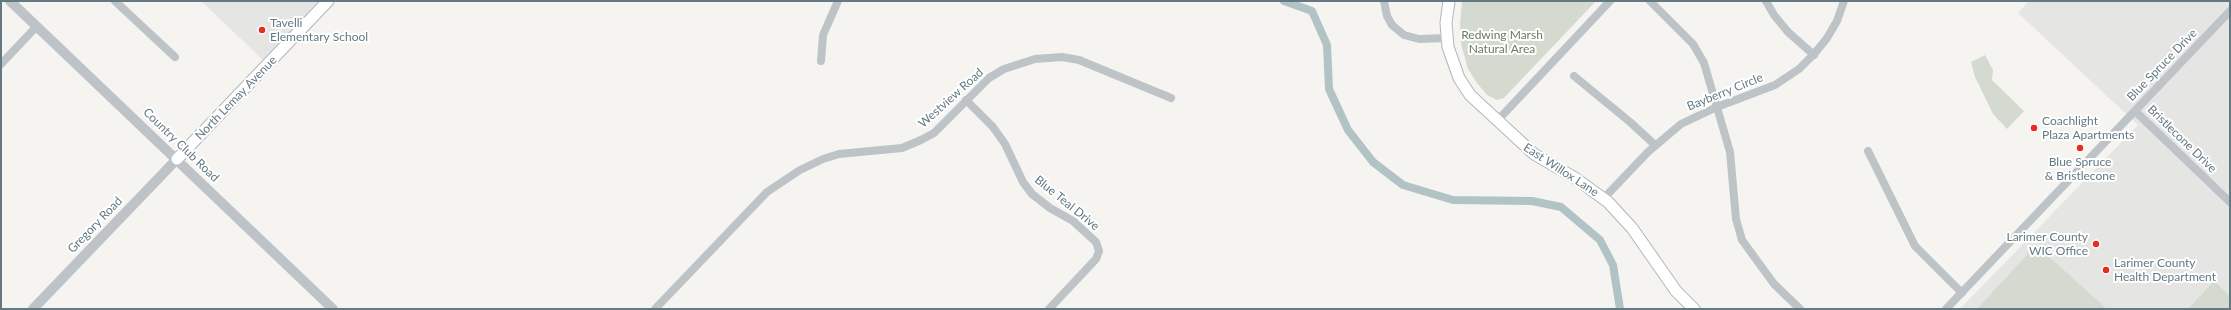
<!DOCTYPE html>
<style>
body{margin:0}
#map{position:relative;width:2231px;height:310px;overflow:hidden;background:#f5f4f1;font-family:Lato,sans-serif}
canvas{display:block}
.frame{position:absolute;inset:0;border:2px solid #637a83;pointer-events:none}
</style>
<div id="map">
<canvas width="2231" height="310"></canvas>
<div class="frame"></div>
</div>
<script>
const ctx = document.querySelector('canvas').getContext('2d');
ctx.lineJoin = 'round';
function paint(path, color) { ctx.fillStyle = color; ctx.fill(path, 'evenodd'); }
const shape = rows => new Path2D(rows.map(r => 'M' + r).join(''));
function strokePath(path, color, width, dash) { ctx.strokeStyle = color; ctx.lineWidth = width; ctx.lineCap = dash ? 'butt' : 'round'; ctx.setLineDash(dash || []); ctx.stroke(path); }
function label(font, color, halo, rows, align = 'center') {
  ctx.font = font + ' Lato,sans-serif'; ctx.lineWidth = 4; ctx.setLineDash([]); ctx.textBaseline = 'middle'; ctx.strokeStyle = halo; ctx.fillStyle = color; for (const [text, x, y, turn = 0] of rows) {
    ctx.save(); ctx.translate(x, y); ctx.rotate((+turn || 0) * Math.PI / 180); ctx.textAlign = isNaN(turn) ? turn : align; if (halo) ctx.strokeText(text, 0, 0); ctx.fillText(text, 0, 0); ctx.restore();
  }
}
const built = shape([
 [201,1,321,1,263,60],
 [2029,1,2230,1,2230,309,1960,309,2138,125,2018,13]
]);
const green = shape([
 [1462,1,1596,1,1504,98,1497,100,1487,95,1477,83,1468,69,1461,44,1460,24],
 [1985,55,1993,70,1992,80,2024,111,2007,129,1993,114,1975,77,1971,62],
 [2036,245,2107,309,1977,309],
 [2214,281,2230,296,2230,309,2188,309]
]);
const canal = shape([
 [1284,1,1312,11,1327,45,1329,89,1348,130,1373,162,1403,185,1453,200,1532,201,1561,207,1600,240,1613,265,1620,309]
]);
const minor = shape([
 [115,1,175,57],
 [1384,1,1387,16,1392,25,1404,35,1419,39,1447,38],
 [1650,1,1693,44,1704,63,1730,152,1736,219,1742,240,1774,284,1800,309],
 [1766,1,1774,15,1788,32,1814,55],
 [821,61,823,35,838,1],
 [1,64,37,26],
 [1574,76,1630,122,1655,145],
 [966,100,993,127,1005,144,1023,182,1032,194,1050,208,1073,221,1096,242,1099,251,1096,259,1049,309],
 [2135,111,2230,202],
 [1497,121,1610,1],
 [1868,151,1915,246,1962,293],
 [1604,198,1648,152,1681,124,1717,107,1775,85,1799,69,1815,53,1827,38,1837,21,1844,1],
 [655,309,767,192,800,170,823,159,839,154,902,148,921,140,934,133,989,78,1004,69,1035,59,1062,57,1079,60,1171,98],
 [1946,309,2230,11]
]);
const tertiary = shape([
 [10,1,333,309],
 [33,309,177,159]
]);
const secondary = shape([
 [1449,1,1446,23,1448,47,1459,78,1470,95,1534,154,1575,178,1608,202,1632,228,1676,291,1694,309],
 [177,159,328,1]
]);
const markers = [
 [262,30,4,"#e72d1f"],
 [2034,128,4,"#e72d1f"],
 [2080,148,4,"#e72d1f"],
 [2096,244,4,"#e72d1f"],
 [2106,270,4,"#e72d1f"]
];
const poiNames = [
 ["Tavelli",270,23],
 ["Elementary School",270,37],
 ["Coachlight",2042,121],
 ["Plaza Apartments",2042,135],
 ["Blue Spruce",2080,162,"center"],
 ["& Bristlecone",2080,176,"center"],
 ["Larimer County",2088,237,"right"],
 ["WIC Office",2088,251,"right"],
 ["Larimer County",2114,263],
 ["Health Department",2114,277]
];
const parkNames = [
 ["Redwing Marsh",1502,35],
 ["Natural Area",1502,49]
];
const streetNames = [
 ["Blue Spruce Drive",2162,65,-46],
 ["Bayberry Circle",1725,92,-22],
 ["North Lemay Avenue",236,98,-46],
 ["Westview Road",951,98,-42],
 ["Bristlecone Drive",2182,139,44],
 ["Country Club Road",181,145,44],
 ["East Willox Lane",1561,170,33],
 ["Blue Teal Drive",1067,203,39],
 ["Gregory Road",95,225,-46]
];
paint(built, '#e5e6e4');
paint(green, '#d5dad0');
strokePath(canal, '#b2c3c5', 8);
strokePath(secondary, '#b0b7ba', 13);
strokePath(minor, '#bdc3c6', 8);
strokePath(tertiary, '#bdc3c6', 10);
strokePath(secondary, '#fff', 11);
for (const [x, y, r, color] of markers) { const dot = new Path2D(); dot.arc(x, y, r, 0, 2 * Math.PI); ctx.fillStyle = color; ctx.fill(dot); strokePath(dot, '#fff', 1.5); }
label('12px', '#637a83', '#fff', poiNames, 'left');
label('12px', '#6b7a62', '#fff', parkNames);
label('12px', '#637a83', '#fff', streetNames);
</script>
